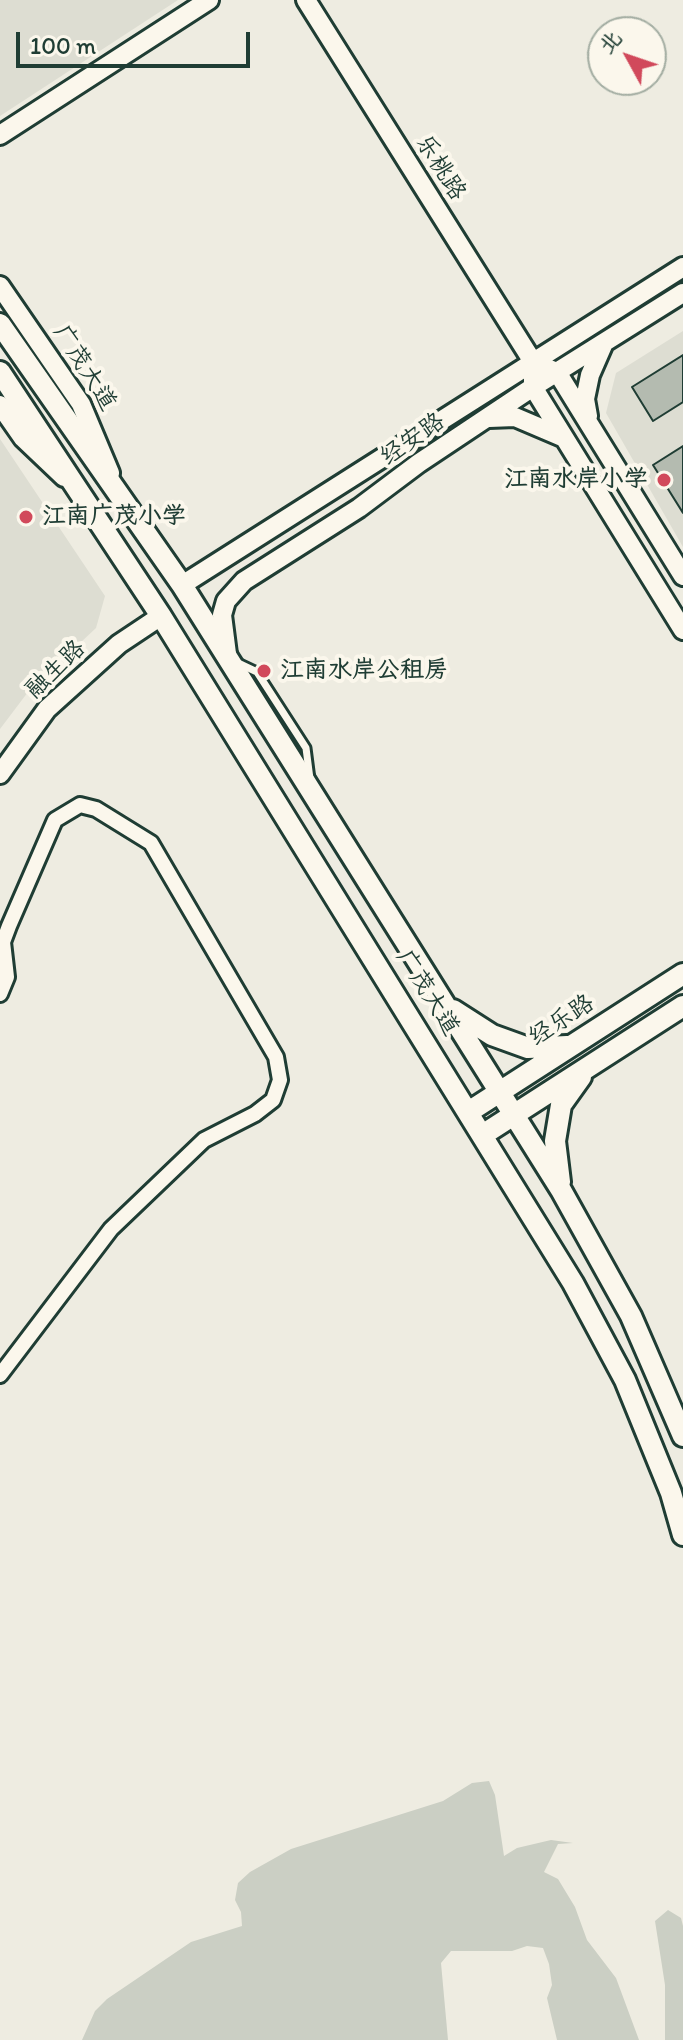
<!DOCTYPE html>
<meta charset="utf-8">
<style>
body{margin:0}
#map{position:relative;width:683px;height:2040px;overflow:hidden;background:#eeece1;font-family:Itim,"LXGW WenKai TC",sans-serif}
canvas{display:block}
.north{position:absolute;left:587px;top:16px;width:80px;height:80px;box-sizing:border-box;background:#fbf7ec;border:2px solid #a3ada2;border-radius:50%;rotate:310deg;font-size:22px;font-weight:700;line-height:32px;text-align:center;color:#1f3d34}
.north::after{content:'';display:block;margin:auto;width:28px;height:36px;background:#d1495b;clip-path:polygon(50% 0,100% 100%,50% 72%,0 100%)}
.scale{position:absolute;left:16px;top:32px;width:234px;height:36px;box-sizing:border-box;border:4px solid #1f3d34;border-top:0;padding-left:10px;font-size:24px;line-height:28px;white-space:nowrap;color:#1f3d34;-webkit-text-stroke:6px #fbf7ec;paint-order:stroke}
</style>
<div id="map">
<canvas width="683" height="2040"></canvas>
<div class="north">北</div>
<div class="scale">100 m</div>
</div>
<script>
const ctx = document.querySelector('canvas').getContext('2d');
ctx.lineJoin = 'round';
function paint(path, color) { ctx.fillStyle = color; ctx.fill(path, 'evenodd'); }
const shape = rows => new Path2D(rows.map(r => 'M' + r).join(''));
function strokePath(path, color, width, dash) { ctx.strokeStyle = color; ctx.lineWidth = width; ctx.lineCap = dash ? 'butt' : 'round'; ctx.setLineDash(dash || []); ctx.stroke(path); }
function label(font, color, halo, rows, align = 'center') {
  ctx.font = font + ' Itim,"LXGW WenKai TC",sans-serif'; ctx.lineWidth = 8; ctx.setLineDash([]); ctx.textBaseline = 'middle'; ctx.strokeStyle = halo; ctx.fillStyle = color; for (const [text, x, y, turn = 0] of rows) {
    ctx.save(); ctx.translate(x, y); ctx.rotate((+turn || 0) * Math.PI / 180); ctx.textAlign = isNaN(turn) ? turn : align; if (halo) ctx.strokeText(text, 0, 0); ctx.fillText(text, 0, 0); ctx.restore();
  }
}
const built = shape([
 [0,0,178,0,0,116],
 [683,331,683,547,606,413,616,373],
 [0,439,105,596,96,628,28,692,0,729]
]);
const green = shape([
 [489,1781,495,1795,504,1856,517,1848,551,1840,573,1843,558,1844,544,1872,558,1879,575,1907,587,1940,616,1978,639,2040,557,2040,547,1998,552,1985,549,1964,543,1948,527,1946,512,1951,451,1951,441,1963,448,2040,82,2040,95,2011,107,1999,191,1942,242,1926,241,1912,235,1900,238,1883,250,1872,291,1849,443,1801,472,1783],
 [668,1910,681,1918,683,1926,683,2040,665,2040,665,1985,655,1921]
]);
const building = shape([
 [683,355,683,402,653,421,632,387,683,355],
 [683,446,683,513,653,465,683,446]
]);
const service = shape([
 [238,663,257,672,306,748,310,779]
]);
const minor = shape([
 [0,994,7,977,3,942,9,926,55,820,80,805,96,809,151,843,276,1057,280,1080,273,1100,255,1114,204,1140,111,1229,0,1375]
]);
const tertiary = shape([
 [306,0,533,362,533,387,683,630],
 [0,135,209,0],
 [0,286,81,404,110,473],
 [547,368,557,372,683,576],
 [0,405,23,438,64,477],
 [588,416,585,399,590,375,604,343],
 [489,418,515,417,562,437],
 [182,585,683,267],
 [227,654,222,615,226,601,244,581,359,508,419,463,533,387,683,293],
 [0,774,47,709,119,644,161,616]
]);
const secondary = shape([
 [0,324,182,585,561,1190,631,1316,683,1436],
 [0,372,161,616,573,1283,625,1380,671,1493,683,1535],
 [453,1010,492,1035,528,1048,567,1046],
 [470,1111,683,974],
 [484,1134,683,1006],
 [560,1182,555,1141,561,1105,581,1077]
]);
const markers = [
 [664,480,8,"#d1495b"],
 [26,517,8,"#d1495b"],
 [264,671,8,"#d1495b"]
];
const streetNames = [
 ["乐桃路",440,168,58],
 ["广茂大道",84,368,58],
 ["经安路",413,440,-35],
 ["融生路",56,670,-44],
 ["广茂大道",427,993,58],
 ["经乐路",562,1021,-33]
];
const poiNames = [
 ["江南水岸小学",648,480,"right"],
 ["江南广茂小学",42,517],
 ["江南水岸公租房",280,671]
];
paint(built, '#ddddd2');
paint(green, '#cbcfc4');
paint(building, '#b4bbb0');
strokePath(building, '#1f3d34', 2);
strokePath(service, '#1f3d34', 13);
strokePath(minor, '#1f3d34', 20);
strokePath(tertiary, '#1f3d34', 24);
strokePath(secondary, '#1f3d34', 26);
strokePath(service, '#fbf7ec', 7);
strokePath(minor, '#fbf7ec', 14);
strokePath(tertiary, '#fbf7ec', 18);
strokePath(secondary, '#fbf7ec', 20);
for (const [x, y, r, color] of markers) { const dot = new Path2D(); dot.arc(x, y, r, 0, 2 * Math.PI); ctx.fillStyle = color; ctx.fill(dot); strokePath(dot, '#fbf7ec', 3); }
label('24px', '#1f3d34', '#fbf7ec', streetNames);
label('bold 24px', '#1f3d34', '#fbf7ec', poiNames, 'left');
</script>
